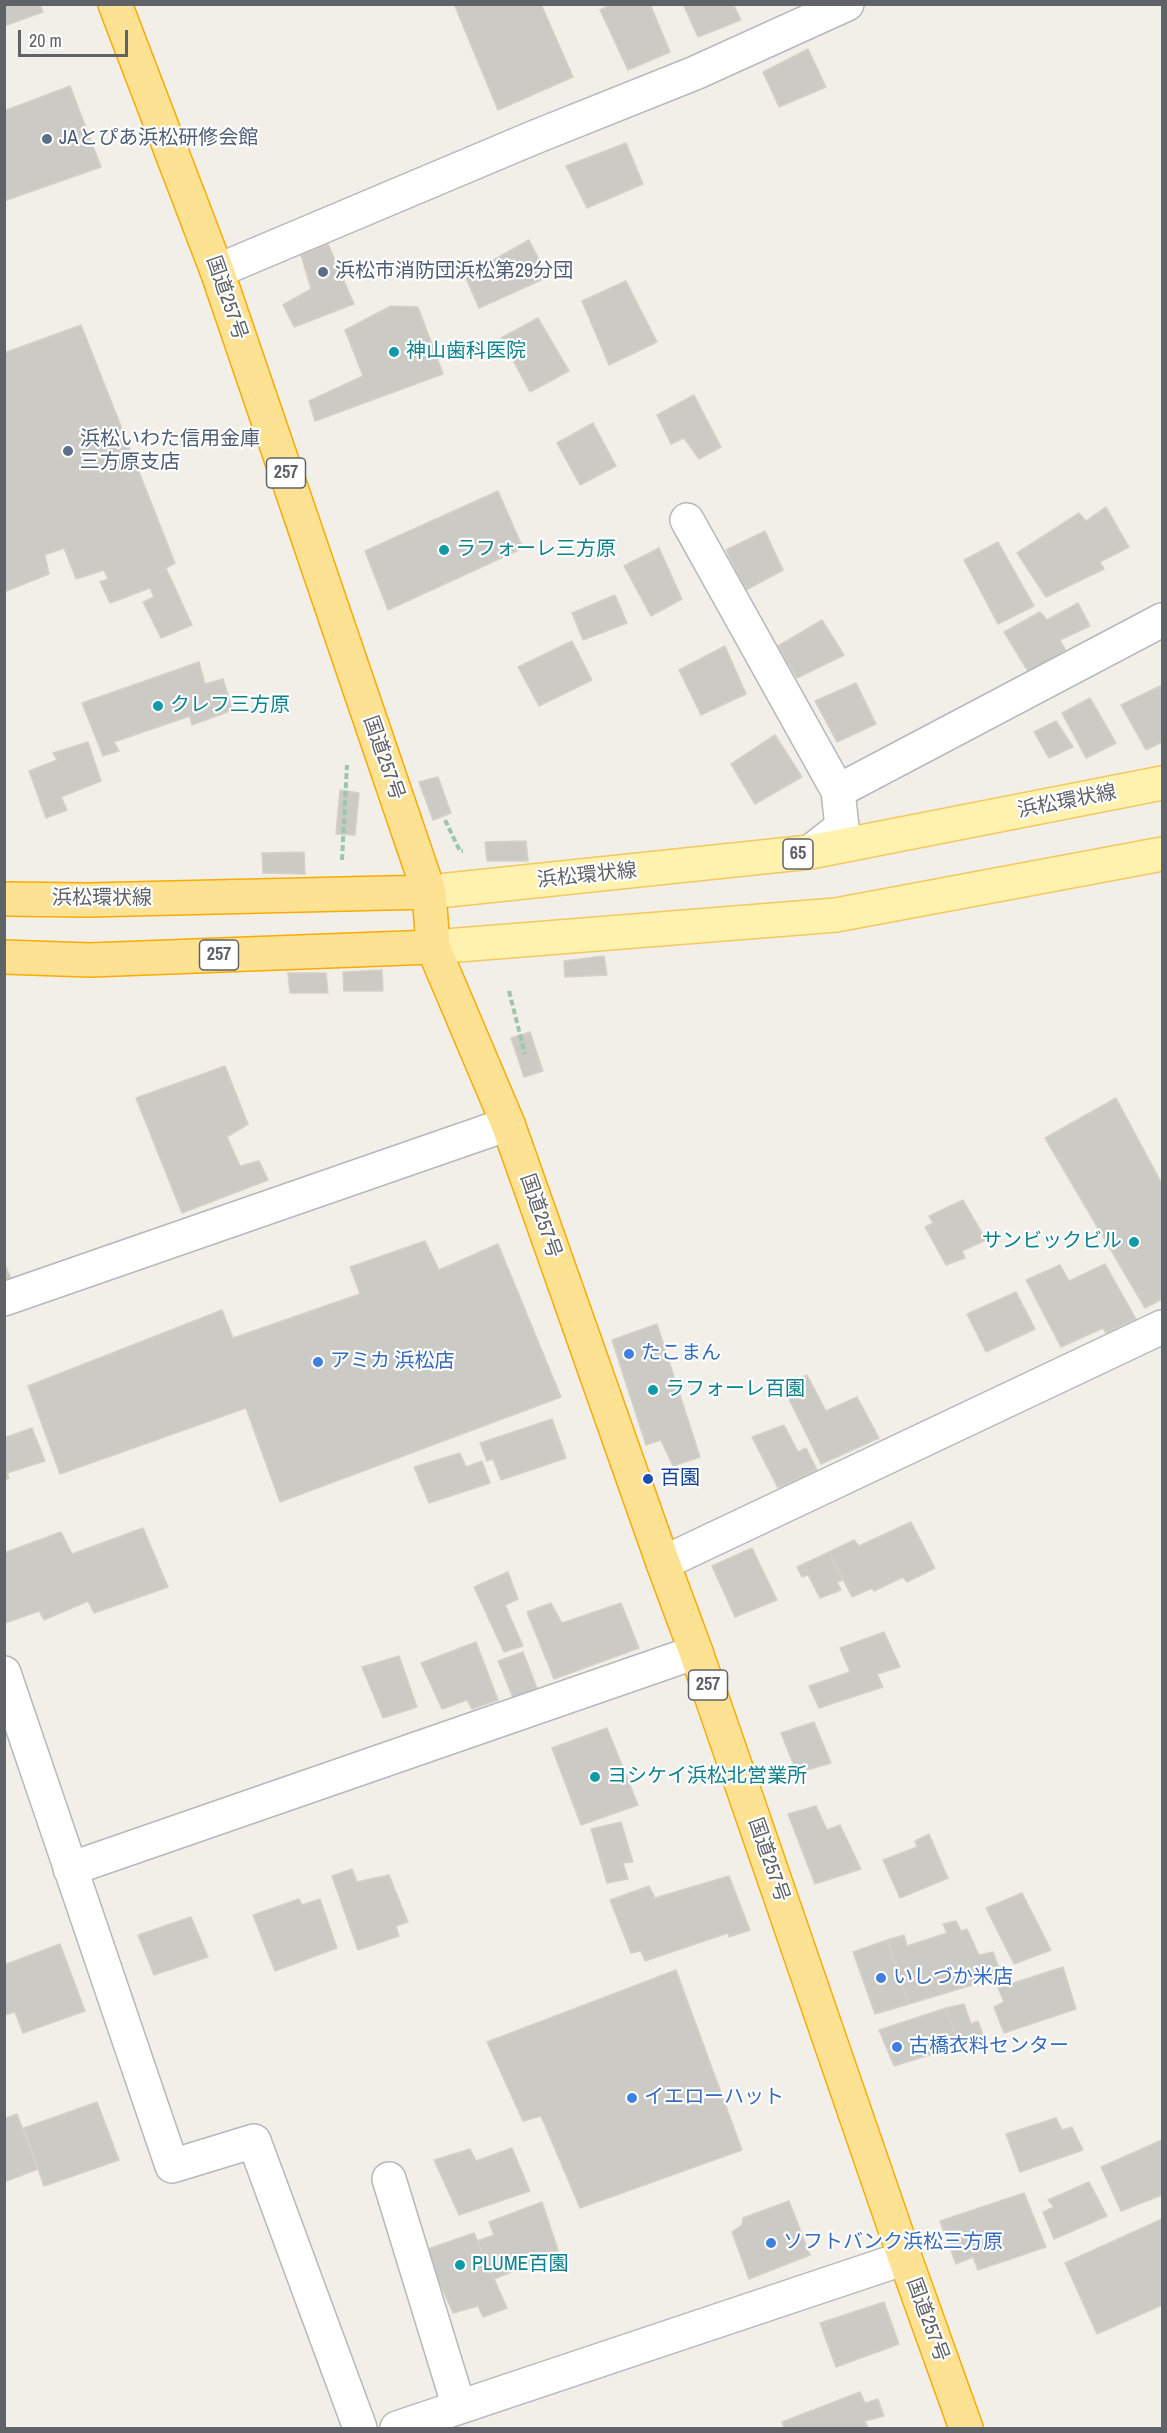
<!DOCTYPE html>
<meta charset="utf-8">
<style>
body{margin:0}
#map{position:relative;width:1167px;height:2433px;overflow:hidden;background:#f1efe8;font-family:"Archivo Narrow",sans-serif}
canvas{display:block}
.frame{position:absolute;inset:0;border:6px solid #5f6368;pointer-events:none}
.scale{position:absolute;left:18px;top:30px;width:110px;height:27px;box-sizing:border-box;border:3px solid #5f6368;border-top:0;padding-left:8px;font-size:18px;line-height:21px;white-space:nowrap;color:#5f6368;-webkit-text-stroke:4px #fff;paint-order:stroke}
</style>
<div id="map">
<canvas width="1167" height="2433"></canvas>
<div class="frame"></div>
<div class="scale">20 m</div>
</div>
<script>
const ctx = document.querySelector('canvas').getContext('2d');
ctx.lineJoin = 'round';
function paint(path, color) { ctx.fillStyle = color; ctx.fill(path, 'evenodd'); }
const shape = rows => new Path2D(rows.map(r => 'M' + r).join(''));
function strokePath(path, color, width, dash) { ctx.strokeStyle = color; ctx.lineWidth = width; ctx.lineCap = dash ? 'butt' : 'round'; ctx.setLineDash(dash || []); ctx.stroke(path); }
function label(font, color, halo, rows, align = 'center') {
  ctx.font = font + ' "Archivo Narrow","Noto Sans JP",sans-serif'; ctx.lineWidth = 4.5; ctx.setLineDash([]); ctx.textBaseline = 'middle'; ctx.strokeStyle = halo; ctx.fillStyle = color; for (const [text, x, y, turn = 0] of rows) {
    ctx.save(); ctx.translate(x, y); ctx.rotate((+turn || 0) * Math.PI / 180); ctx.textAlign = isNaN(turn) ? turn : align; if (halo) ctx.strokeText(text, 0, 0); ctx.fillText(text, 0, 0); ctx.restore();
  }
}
const building = shape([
 [4,4,40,4,43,12,4,26,4,4],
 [454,4,541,4,573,77,498,110,454,4],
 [613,4,650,4,670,52,628,70,600,10,613,4],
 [683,4,733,4,741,20,698,37,683,4],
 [808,49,826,87,779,107,763,72,808,49],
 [70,86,101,167,4,201,4,111,70,86],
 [626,143,643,184,587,208,566,166,626,143],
 [529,240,548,277,479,308,465,276,529,240],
 [328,244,354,304,294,327,283,305,311,289,301,255,328,244],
 [626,281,657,342,609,365,582,301,626,281],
 [391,306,418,307,443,374,315,421,309,401,363,376,345,330,391,306],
 [538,318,569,371,530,392,501,338,538,318],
 [81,325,175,563,166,568,192,625,161,638,143,602,154,597,150,588,110,603,100,582,108,579,104,570,76,579,64,548,45,555,49,574,4,592,4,353,81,325],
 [694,395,721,447,699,459,684,438,671,444,657,415,694,395],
 [593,423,616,466,580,485,557,443,593,423],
 [498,491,523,548,388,610,365,551,498,491],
 [1106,507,1129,547,1100,562,1104,569,1046,597,1017,553,1079,513,1086,521,1106,507],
 [765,531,783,570,746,590,726,550,765,531],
 [998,542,1034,606,998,624,964,560,998,542],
 [659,548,682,599,651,616,624,566,659,548],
 [615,595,627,623,583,640,572,613,615,595],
 [1078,603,1090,626,1060,640,1066,651,1029,673,1004,632,1040,612,1047,620,1078,603],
 [822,620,844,655,797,678,778,646,822,620],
 [572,641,592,680,539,706,518,667,572,641],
 [725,646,746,694,701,715,679,670,725,646],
 [199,662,205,684,223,679,233,710,192,725,190,716,114,742,119,751,103,756,82,703,199,662],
 [856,683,876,724,837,742,815,701,856,683],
 [1162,685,1162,742,1146,750,1121,705,1162,685],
 [1090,698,1116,743,1086,758,1062,713,1090,698],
 [1056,721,1073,747,1049,758,1034,732,1056,721],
 [775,735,802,777,755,804,731,764,775,735],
 [88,742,101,781,61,797,67,810,46,818,29,771,57,760,53,753,88,742],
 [438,777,451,813,433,820,419,782,438,777],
 [340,790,359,793,355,835,336,834,340,790],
 [526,841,528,861,487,861,485,842,526,841],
 [304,852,305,874,263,873,262,853,304,852],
 [604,956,607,975,565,977,564,961,604,956],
 [382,970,383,991,344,991,343,972,382,970],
 [288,973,326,973,328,993,290,993,288,973],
 [530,1032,543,1071,524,1077,511,1038,530,1032],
 [225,1066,248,1124,227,1137,240,1166,259,1161,268,1180,182,1213,136,1098,225,1066],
 [1116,1098,1162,1184,1162,1299,1145,1308,1045,1138,1116,1098],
 [963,1200,986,1240,962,1251,965,1258,946,1265,925,1227,933,1223,929,1216,963,1200],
 [425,1241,439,1270,498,1244,561,1397,280,1502,246,1408,60,1474,28,1386,222,1310,233,1338,360,1294,350,1267,425,1241],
 [4,1263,14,1285,4,1288,4,1263],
 [1105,1264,1136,1319,1106,1333,1103,1328,1061,1347,1026,1280,1060,1265,1069,1281,1105,1264],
 [1016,1292,1035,1329,986,1352,967,1314,1016,1292],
 [657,1324,700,1457,673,1466,661,1440,646,1445,612,1340,657,1324],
 [807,1375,826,1411,857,1397,879,1438,821,1464,783,1387,807,1375],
 [552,1419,566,1458,501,1480,493,1459,487,1461,480,1443,552,1419],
 [784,1425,798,1452,806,1448,817,1470,778,1488,752,1437,784,1425],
 [32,1428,45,1461,7,1473,9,1478,4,1480,4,1438,32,1428],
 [460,1453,466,1467,482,1461,490,1483,429,1503,414,1467,460,1453],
 [911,1522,935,1568,907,1582,903,1577,874,1591,872,1588,852,1597,829,1552,854,1540,859,1546,911,1522],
 [143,1528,168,1587,94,1613,88,1601,44,1620,39,1611,5,1623,4,1553,61,1532,72,1554,143,1528],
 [752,1548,777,1600,735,1617,712,1566,752,1548],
 [829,1552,843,1580,837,1582,841,1590,820,1598,808,1575,802,1577,797,1567,829,1552],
 [508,1572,518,1599,505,1605,523,1646,504,1652,474,1587,508,1572],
 [551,1603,562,1623,621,1603,639,1648,554,1679,527,1612,551,1603],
 [884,1632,900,1667,877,1674,883,1687,819,1708,809,1686,850,1672,840,1648,884,1632],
 [476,1642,498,1700,472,1709,467,1700,442,1709,421,1663,476,1642],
 [523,1652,540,1696,516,1705,498,1661,523,1652],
 [399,1656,417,1707,383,1718,362,1667,399,1656],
 [814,1722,831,1763,797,1773,781,1733,814,1722],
 [607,1728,638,1805,581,1825,552,1748,607,1728],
 [816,1806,827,1830,840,1825,861,1869,815,1884,788,1814,816,1806],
 [621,1822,633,1862,623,1863,628,1879,607,1883,591,1829,621,1822],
 [929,1834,948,1878,900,1898,883,1860,917,1847,915,1841,929,1834],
 [352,1869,357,1882,389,1875,408,1922,396,1926,399,1936,358,1950,332,1876,352,1869],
 [729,1876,750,1930,729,1937,728,1933,645,1961,641,1951,631,1953,610,1900,649,1886,655,1898,729,1876],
 [1022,1893,1051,1950,1014,1964,986,1908,1022,1893],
 [299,1899,302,1905,320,1899,337,1948,275,1971,253,1915,299,1899],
 [191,1917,208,1957,154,1975,138,1935,191,1917],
 [956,1921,961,1931,967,1929,979,1955,993,1952,1002,1976,909,2004,887,1940,904,1935,907,1946,947,1933,943,1924,956,1921],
 [887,1940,909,2004,875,2014,853,1952,887,1940],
 [60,1944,85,2011,23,2033,15,2012,4,2015,4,1965,60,1944],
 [1063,1967,1076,2009,1004,2033,994,2007,1004,2002,998,1988,1063,1967],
 [676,1970,742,2150,580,2208,541,2116,523,2121,487,2042,676,1970],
 [964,2004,971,2024,978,2021,984,2038,959,2046,946,2008,964,2004],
 [946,2008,959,2046,894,2066,879,2030,946,2008],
 [97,2102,119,2160,44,2186,24,2128,97,2102],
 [17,2114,38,2169,4,2182,4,2119,17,2114],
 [1056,2118,1062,2130,1072,2127,1083,2150,1020,2172,1006,2134,1056,2118],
 [1162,2140,1162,2195,1121,2211,1101,2167,1162,2140],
 [512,2148,530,2191,459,2215,434,2160,470,2149,476,2161,512,2148],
 [1089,2182,1107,2216,1054,2239,1043,2212,1054,2207,1048,2200,1089,2182],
 [1024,2193,1046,2247,978,2270,973,2257,956,2264,940,2221,1024,2193],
 [789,2201,810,2255,749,2279,732,2232,742,2225,743,2218,789,2201],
 [542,2202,559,2253,494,2279,477,2241,494,2235,489,2222,542,2202],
 [1162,2219,1162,2305,1097,2334,1065,2263,1162,2219],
 [474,2233,507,2308,483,2317,478,2306,453,2313,425,2250,474,2233],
 [884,2302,899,2344,836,2367,820,2323,884,2302],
 [860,2392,865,2403,878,2399,884,2416,865,2421,868,2428,784,2428,782,2422,860,2392]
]);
const path = shape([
 [445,820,460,851,463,851],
 [342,860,347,765],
 [509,991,525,1054]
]);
const street = shape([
 [217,271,535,137,695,73,847,4],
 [687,520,838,791],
 [810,852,842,827,838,791,1162,620],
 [4,1299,508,1124],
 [663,1563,1162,1327],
 [4,1673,172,2166,254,2141,360,2428],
 [70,1869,696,1652],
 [389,2179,459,2407]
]);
const secondary = shape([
 [397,2428,905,2258]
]);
const primary = shape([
 [429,892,810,852,1162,783],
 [433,947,836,915,1162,854]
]);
const highway = shape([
 [115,4,217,271,429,892,433,947,508,1124,663,1563,696,1652,905,2258,966,2428],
 [4,899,88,900,429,892],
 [4,957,90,960,433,947]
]);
const markers = [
 [47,139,6,"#5c6f8a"],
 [323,272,6,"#5c6f8a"],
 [394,352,6,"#0f9aa8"],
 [68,451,6,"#5c6f8a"],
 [444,550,6,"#0f9aa8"],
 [158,706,6,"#0f9aa8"],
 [1134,1242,6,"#0f9aa8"],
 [629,1354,6,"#3f7fe0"],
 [318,1362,6,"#3f7fe0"],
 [653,1390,6,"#0f9aa8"],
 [648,1479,6,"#1a4fb4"],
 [595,1777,6,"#0f9aa8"],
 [881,1978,6,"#3f7fe0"],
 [897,2047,6,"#3f7fe0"],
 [632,2098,6,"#3f7fe0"],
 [771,2243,6,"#3f7fe0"],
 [460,2265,6,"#0f9aa8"]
];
const shields = [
 [286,473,39],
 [798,854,30],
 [219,955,39],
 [708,1685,39]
];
const shieldNames = [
 ["257",286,473],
 ["65",798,854],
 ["257",219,955],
 ["257",708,1685]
];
const serviceNames = [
 ["JAとぴあ浜松研修会館",59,139],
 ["浜松市消防団浜松第29分団",335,272],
 ["浜松いわた信用金庫",80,440],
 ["三方原支店",80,463]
];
const streetNames = [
 ["国道257号",226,298,71],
 ["国道257号",383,758,71],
 ["浜松環状線",1067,802,-11],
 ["浜松環状線",587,876,-6],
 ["浜松環状線",102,899],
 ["国道257号",540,1216,71],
 ["国道257号",768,1860,71],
 ["国道257号",927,2320,70]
];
const cultureNames = [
 ["神山歯科医院",406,352],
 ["ラフォーレ三方原",456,550],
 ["クレフ三方原",170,706],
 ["サンビックビル",1122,1242,"right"],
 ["ラフォーレ百園",665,1390],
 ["ヨシケイ浜松北営業所",607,1777],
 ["PLUME百園",472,2265]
];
const shopNames = [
 ["たこまん",641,1354],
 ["アミカ 浜松店",330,1362],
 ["いしづか米店",893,1978],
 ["古橋衣料センター",909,2047],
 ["イエローハット",644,2098],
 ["ソフトバンク浜松三方原",783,2243]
];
const transitNames = [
 ["百園",660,1479]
];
paint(building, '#cccac5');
strokePath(building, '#d6d1c6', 1.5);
strokePath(street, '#b5b8bc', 36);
strokePath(secondary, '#b6babf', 36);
strokePath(primary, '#f2c960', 36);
strokePath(highway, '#f9ab00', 36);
strokePath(path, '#9cc7a9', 4, [6, 3]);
strokePath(street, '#fff', 33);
strokePath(secondary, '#fff', 33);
strokePath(primary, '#fff2af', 33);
strokePath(highway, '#fde293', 33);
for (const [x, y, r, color] of markers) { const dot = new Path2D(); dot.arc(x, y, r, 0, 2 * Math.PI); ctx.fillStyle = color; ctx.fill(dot); strokePath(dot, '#fff', 2); }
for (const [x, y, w] of shields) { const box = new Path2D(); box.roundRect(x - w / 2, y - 15, w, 30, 4.5); ctx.fillStyle = '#fff'; ctx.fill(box); strokePath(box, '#5f6368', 1.5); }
label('bold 18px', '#5f6368', null, shieldNames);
label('20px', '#4e5e75', '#fff', serviceNames, 'left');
label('20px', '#5f6368', '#fff', streetNames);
label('20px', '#0d838f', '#fff', cultureNames, 'left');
label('20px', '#366cbe', '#fff', shopNames, 'left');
label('20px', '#164399', '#fff', transitNames, 'left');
</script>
